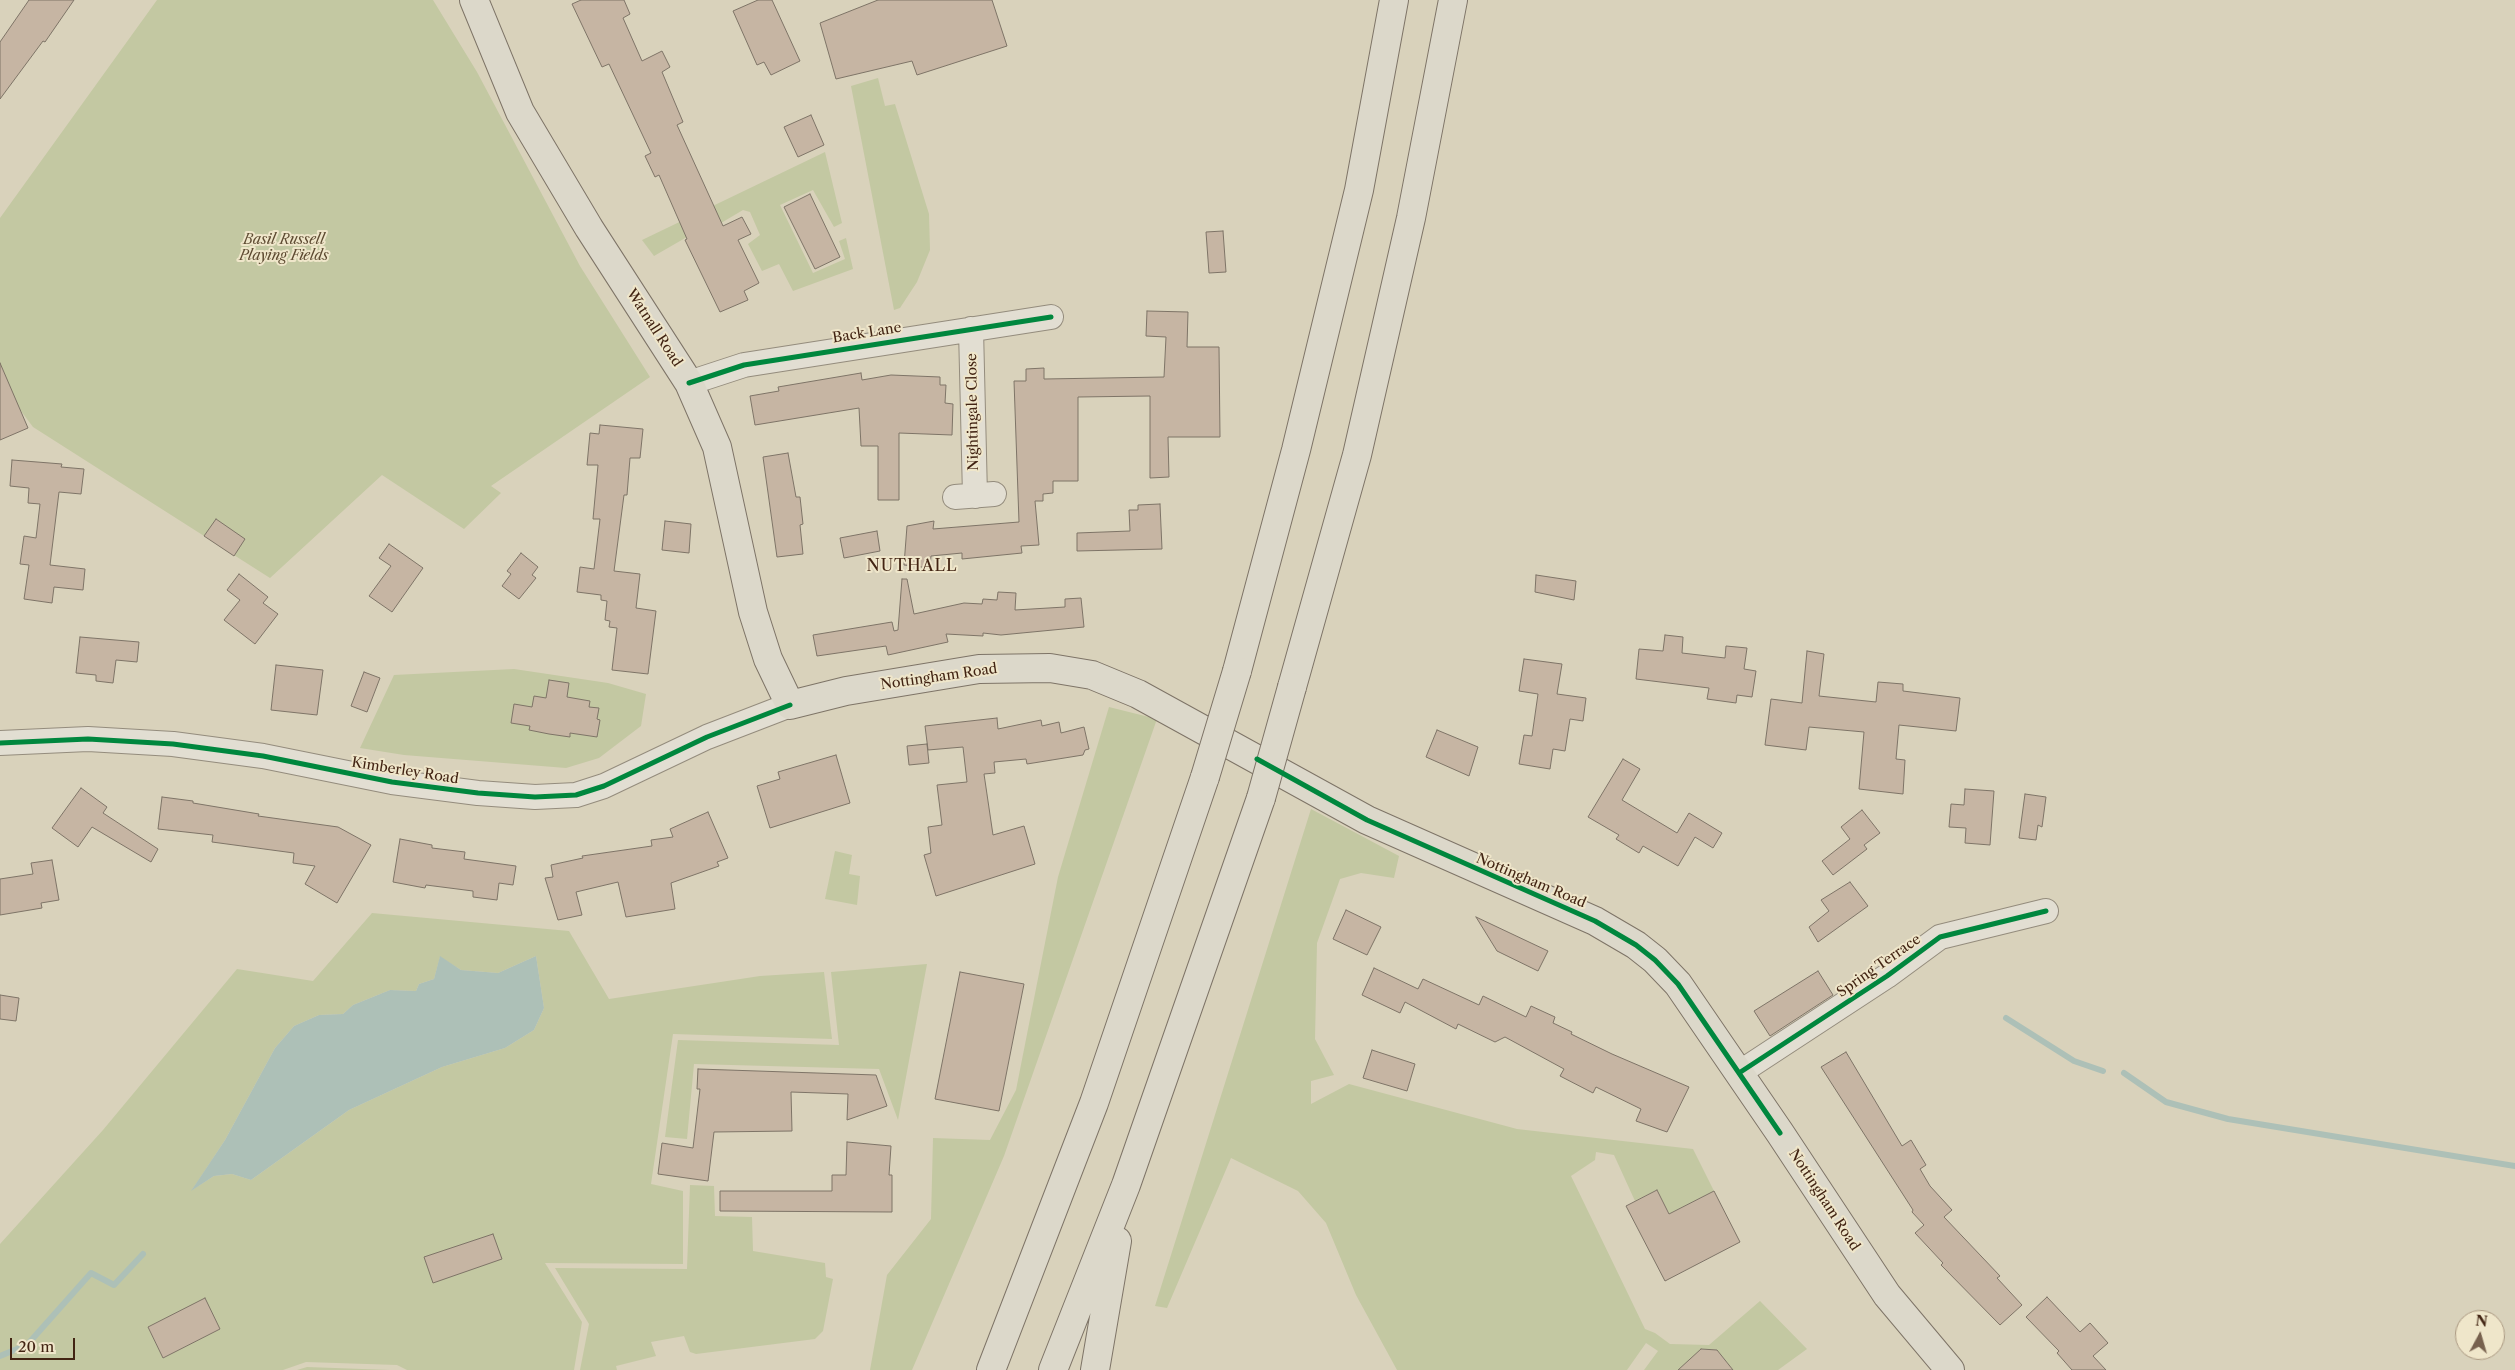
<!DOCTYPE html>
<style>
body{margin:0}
#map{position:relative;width:2515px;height:1370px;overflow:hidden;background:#d9d2bb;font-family:"Libre Caslon Text",serif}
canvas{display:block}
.north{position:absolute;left:2455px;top:1310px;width:50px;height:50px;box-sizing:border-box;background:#efe6ca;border:1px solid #aa9881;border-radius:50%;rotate:6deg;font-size:14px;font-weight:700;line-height:20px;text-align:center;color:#422413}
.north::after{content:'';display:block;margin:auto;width:18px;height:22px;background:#77614e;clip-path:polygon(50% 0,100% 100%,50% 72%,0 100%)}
.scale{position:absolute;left:10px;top:1338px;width:65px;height:22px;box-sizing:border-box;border:2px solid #422413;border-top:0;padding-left:6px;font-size:15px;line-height:18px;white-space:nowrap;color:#422413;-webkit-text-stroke:4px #efe6ca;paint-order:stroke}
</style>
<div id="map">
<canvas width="2515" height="1370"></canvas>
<div class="north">N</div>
<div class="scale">20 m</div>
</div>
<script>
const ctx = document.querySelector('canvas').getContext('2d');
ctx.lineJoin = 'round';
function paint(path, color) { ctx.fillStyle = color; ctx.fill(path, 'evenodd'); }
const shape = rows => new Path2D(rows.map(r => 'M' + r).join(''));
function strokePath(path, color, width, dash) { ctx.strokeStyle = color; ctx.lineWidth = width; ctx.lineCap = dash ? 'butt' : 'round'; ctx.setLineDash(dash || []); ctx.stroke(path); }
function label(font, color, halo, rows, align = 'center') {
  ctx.font = font + ' "Libre Caslon Text",serif'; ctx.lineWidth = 4; ctx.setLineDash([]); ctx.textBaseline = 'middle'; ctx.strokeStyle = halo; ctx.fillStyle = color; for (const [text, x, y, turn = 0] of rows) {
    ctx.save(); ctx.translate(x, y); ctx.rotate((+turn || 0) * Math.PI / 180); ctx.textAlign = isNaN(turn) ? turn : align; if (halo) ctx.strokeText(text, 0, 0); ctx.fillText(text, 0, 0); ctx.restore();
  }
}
const green = shape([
 [157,0,433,0,477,72,580,266,650,377,491,486,501,493,464,529,382,475,270,578,33,427,0,383,0,218],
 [878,78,885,106,895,104,929,214,930,250,917,282,900,308,894,310,851,86],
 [825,152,842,223,834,227,813,190,780,205,813,273,845,259,839,241,846,238,853,269,793,291,779,264,762,271,748,244,760,235,750,212,743,210,716,226,713,222,654,256,642,240],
 [514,669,608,683,646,694,641,726,599,758,566,768,404,755,360,748,394,675],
 [1109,707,1157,719,1004,1156,912,1370,870,1370,887,1275,931,1219,933,1138,990,1140,1016,1090,1058,877],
 [1311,809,1399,856,1394,878,1361,873,1340,879,1317,943,1315,1039,1334,1075,1311,1081,1311,1104,1349,1084,1517,1129,1693,1149,1714,1191,1669,1214,1657,1190,1635,1201,1614,1155,1596,1152,1595,1160,1571,1176,1645,1329,1655,1333,1670,1344,1709,1345,1760,1301,1807,1349,1778,1370,1733,1370,1717,1350,1702,1349,1691,1359,1689,1370,1644,1370,1658,1351,1646,1343,1627,1370,1397,1370,1356,1295,1326,1223,1298,1191,1231,1158,1167,1308,1155,1306],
 [835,851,852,855,849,874,860,876,857,905,825,899],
 [372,913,569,931,609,999,760,976,824,972,832,1039,673,1034,651,1184,683,1191,683,1264,545,1263,582,1322,574,1370,407,1370,397,1365,306,1362,283,1370,0,1370,0,1244,103,1130,237,969,313,981],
 [536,956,544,1008,534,1030,505,1048,442,1067,349,1110,251,1180,232,1174,214,1176,192,1190,225,1140,275,1048,294,1026,319,1015,343,1014,353,1005,390,990,416,991,419,984,434,979,440,957,461,970,498,973],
 [205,1299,220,1329,163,1358,148,1327],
 [927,964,898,1120,879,1069,694,1064,687,1139,665,1137,678,1040,839,1045,831,972],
 [690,1185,714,1186,715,1216,752,1217,753,1251,825,1263,826,1277,833,1279,823,1331,815,1339,696,1354,690,1352,684,1336,651,1342,656,1356,616,1366,617,1370,580,1370,589,1324,555,1268,687,1269],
 [307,1367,390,1370,297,1370]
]);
const water = shape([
 [440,956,461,970,498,973,536,956,544,1008,534,1030,505,1048,442,1067,349,1110,251,1180,232,1174,214,1176,191,1191,225,1140,275,1048,294,1026,319,1015,343,1014,353,1005,390,990,416,991,419,984,434,979]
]);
const stream = shape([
 [2006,1018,2074,1061,2103,1071],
 [2124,1073,2166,1102,2228,1119,2515,1166],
 [0,1356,27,1345,91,1273,114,1285,143,1254]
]);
const building = shape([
 [29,0,74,0,45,42,43,41,0,99,0,42,29,0],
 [581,0,624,0,630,14,623,18,642,61,662,51,670,67,662,72,683,122,677,125,723,226,742,217,751,234,738,240,759,283,744,291,748,300,720,312,685,240,687,239,659,175,655,177,645,156,651,153,609,64,602,67,572,4,581,0],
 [758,0,772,0,800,61,771,75,764,62,757,65,733,11,758,0],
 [878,0,992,0,1007,46,917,75,912,61,836,79,820,23,878,0],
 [811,115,824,145,798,157,784,127,811,115],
 [810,194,840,257,815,269,784,207,810,194],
 [1223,231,1226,272,1209,273,1206,232,1223,231],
 [1147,311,1188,312,1187,347,1219,347,1220,437,1168,437,1169,477,1150,478,1150,396,1078,397,1078,481,1053,481,1053,493,1043,494,1043,501,1035,501,1039,545,1021,546,1022,553,962,559,962,553,931,556,930,568,904,565,907,526,934,521,933,529,1019,522,1014,381,1026,381,1026,369,1044,368,1044,379,1164,377,1166,337,1146,336,1147,311],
 [0,363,28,428,0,440,0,363],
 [861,373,862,380,891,375,940,377,940,385,946,385,945,403,953,404,952,435,899,433,899,500,878,500,878,446,861,446,859,408,755,425,750,396,779,391,778,387,861,373],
 [600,425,643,429,640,458,630,458,627,495,624,495,614,571,640,574,636,608,656,611,648,674,612,670,617,628,609,627,610,621,605,620,607,601,601,600,601,595,577,592,580,567,594,569,600,519,593,519,598,465,587,465,590,433,599,434,600,425],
 [788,453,796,497,800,497,803,524,800,525,803,554,777,557,763,457,788,453],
 [12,460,62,464,61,467,84,469,81,494,59,492,50,565,85,569,83,590,54,587,52,603,24,599,29,565,20,564,24,536,36,538,40,504,28,503,29,488,10,486,12,460],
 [1160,504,1162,549,1077,551,1077,533,1130,531,1129,510,1138,510,1138,505,1160,504],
 [216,519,245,539,234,556,204,536,216,519],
 [665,521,691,524,689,553,662,550,665,521],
 [877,531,880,551,844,558,840,538,877,531],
 [389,544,423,568,392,612,369,596,391,566,379,558,389,544],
 [521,553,538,567,532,575,536,578,519,599,502,586,511,574,507,571,521,553],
 [239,574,268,597,263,603,278,614,255,644,224,620,240,600,227,590,239,574],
 [1536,575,1576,581,1574,600,1535,592,1536,575],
 [902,579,907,579,914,614,964,603,982,604,983,599,997,600,998,592,1016,593,1015,610,1065,607,1065,599,1081,598,1084,627,1001,635,983,633,983,636,946,634,948,642,888,655,886,646,817,656,813,635,892,622,894,631,898,630,902,579],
 [1665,635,1683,637,1682,653,1725,658,1726,646,1747,648,1744,669,1756,671,1752,697,1737,695,1736,703,1707,699,1709,688,1636,679,1639,649,1663,651,1665,635],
 [80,637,139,642,137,662,116,660,113,683,96,681,96,675,76,673,80,637],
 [1807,651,1824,654,1819,696,1876,702,1878,682,1903,684,1903,691,1960,698,1956,731,1899,725,1896,759,1905,760,1903,794,1859,789,1864,732,1809,727,1806,750,1765,745,1771,699,1802,703,1807,651],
 [1524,659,1562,664,1557,694,1586,698,1583,721,1570,719,1565,751,1553,749,1550,769,1519,764,1524,735,1532,736,1538,694,1519,691,1524,659],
 [276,665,323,670,317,715,271,710,276,665],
 [364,672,380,678,367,712,351,706,364,672],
 [549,680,569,683,567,697,590,701,589,707,599,708,597,719,600,720,597,737,570,733,570,737,549,734,529,730,530,726,511,723,514,704,532,707,534,696,546,698,549,680],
 [997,718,998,729,1041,720,1042,726,1059,722,1061,733,1084,727,1089,749,1085,750,1083,755,1027,764,1026,759,994,762,995,773,984,774,993,835,1024,826,1035,864,936,896,924,855,931,853,928,827,942,825,937,785,967,782,963,747,928,750,925,726,997,718],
 [1437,730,1478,747,1469,776,1426,757,1437,730],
 [927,744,929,763,909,765,907,746,927,744],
 [836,755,850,803,770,828,757,786,780,779,778,772,836,755],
 [1623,759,1640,769,1622,800,1677,833,1689,813,1722,833,1713,848,1695,837,1678,866,1643,846,1639,853,1616,839,1619,835,1588,817,1623,759],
 [81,788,107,807,103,813,158,849,151,862,92,827,78,847,52,828,81,788],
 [1965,789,1994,791,1990,845,1965,843,1966,828,1949,827,1951,804,1964,805,1965,789],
 [2025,794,2046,797,2042,827,2038,825,2036,840,2019,838,2025,794],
 [162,797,193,801,193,803,259,814,258,816,338,827,371,845,337,903,305,884,315,866,293,863,294,853,212,842,213,835,158,829,162,797],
 [1862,810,1880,833,1864,845,1867,849,1833,875,1822,861,1850,839,1841,827,1862,810],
 [708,812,728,858,717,862,719,866,671,883,675,909,626,917,618,882,576,892,582,915,558,920,545,878,553,877,551,865,583,858,582,856,652,846,651,840,673,837,670,829,708,812],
 [400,839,432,845,432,848,465,852,464,859,516,866,513,885,499,883,497,900,473,897,473,891,426,885,425,888,393,882,400,839],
 [52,860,59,900,41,903,42,908,0,915,0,879,33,874,31,863,52,860],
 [1850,882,1868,906,1818,942,1809,927,1829,911,1821,900,1850,882],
 [1346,910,1381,927,1367,955,1333,939,1346,910],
 [1476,917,1548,951,1538,971,1497,951,1476,917],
 [1374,968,1418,989,1423,979,1479,1005,1483,996,1526,1017,1531,1006,1555,1017,1553,1023,1572,1032,1571,1034,1612,1054,1689,1087,1667,1132,1636,1121,1641,1109,1596,1087,1593,1093,1560,1076,1564,1069,1505,1037,1495,1042,1458,1024,1456,1029,1405,1002,1400,1013,1362,995,1374,968],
 [1818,971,1833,995,1770,1036,1754,1011,1818,971],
 [960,972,1024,984,999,1111,935,1099,960,972],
 [0,995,19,998,16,1021,0,1019,0,995],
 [1372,1050,1415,1064,1407,1091,1363,1078,1372,1050],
 [1846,1052,1902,1146,1911,1140,1926,1165,1920,1169,1930,1186,1952,1210,1944,1217,2000,1276,1997,1278,2022,1305,2000,1325,1941,1265,1943,1263,1915,1233,1924,1225,1912,1212,1913,1210,1821,1067,1846,1052],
 [698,1069,876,1075,887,1106,847,1120,848,1094,791,1092,792,1131,714,1132,708,1181,658,1174,662,1143,693,1148,700,1089,697,1089,698,1069],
 [847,1142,891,1146,889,1175,892,1175,892,1212,720,1211,720,1191,832,1191,832,1175,846,1175,847,1142],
 [1657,1190,1669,1214,1714,1191,1740,1242,1665,1281,1626,1206,1657,1190],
 [493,1234,502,1259,433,1283,424,1257,493,1234],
 [2047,1297,2080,1332,2090,1323,2108,1343,2093,1356,2106,1370,2072,1370,2057,1353,2059,1351,2026,1317,2047,1297],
 [205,1298,220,1329,163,1358,148,1327,205,1298],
 [1701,1349,1717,1350,1733,1370,1678,1370,1701,1349]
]);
const minor = shape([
 [971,329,975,496],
 [689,383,744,365,1051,317],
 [955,497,994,494],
 [0,743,88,739,173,744,263,756,392,782,478,793,535,797,576,795,604,786,707,737,790,705],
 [1739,1073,1887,976,1940,937,2046,911]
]);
const major = shape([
 [474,0,520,112,589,228,689,383,717,447,753,612,768,659,790,705,846,691,979,669,1050,668,1092,675,1138,694,1367,820,1595,921,1636,945,1655,960,1678,984,1780,1133,1887,1295,1950,1370]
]);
const highway = shape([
 [1237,671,1296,450,1359,190,1394,0],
 [1292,687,1357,455,1411,218,1453,0],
 [991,1370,1094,1103,1205,777],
 [1053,1370,1126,1185,1261,798],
 [1095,1370,1117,1241]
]);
const highwayBridge = shape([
 [1205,777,1237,671],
 [1261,798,1292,687]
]);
const cycleway = shape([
 [689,383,744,365,1051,317],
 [0,743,88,739,173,744,263,756,392,782,478,793,535,797,576,795,604,786,707,737,790,705],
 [1257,759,1367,820,1595,921,1636,945,1655,960,1678,984,1780,1133],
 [1739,1073,1887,976,1940,937,2046,911]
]);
const parkNames = [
 ["Basil Russell",284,240],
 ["Playing Fields",284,256]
];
const streetNames = [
 ["Watnall Road",654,328,57],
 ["Back Lane",867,333,-9],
 ["Nightingale Close",973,412,-91],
 ["Nottingham Road",939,677,-8],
 ["Kimberley Road",405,771,9],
 ["Nottingham Road",1531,881,23],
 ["Spring Terrace",1879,966,-35],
 ["Nottingham Road",1824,1200,57]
];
const quarterNames = [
 ["NUTHALL",912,566]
];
paint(green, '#c3c8a2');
paint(water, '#adc0b7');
strokePath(stream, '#adc0b7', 6);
paint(building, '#c6b5a3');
strokePath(building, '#7e7467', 1);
strokePath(minor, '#948c7d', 26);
strokePath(major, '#7e7467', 30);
strokePath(highway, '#7e7467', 30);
strokePath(minor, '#e2ded2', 24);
strokePath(major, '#dcd8ca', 28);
strokePath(highway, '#dcd8ca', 28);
strokePath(highwayBridge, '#7e7467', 30, []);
strokePath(highwayBridge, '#dcd8ca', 28);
strokePath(cycleway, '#00873e', 5);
label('italic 14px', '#5e4b32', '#efe6ca', parkNames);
label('14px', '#422413', '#efe6ca', streetNames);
ctx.letterSpacing = '1px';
label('16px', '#422413', '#efe6ca', quarterNames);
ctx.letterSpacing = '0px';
</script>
